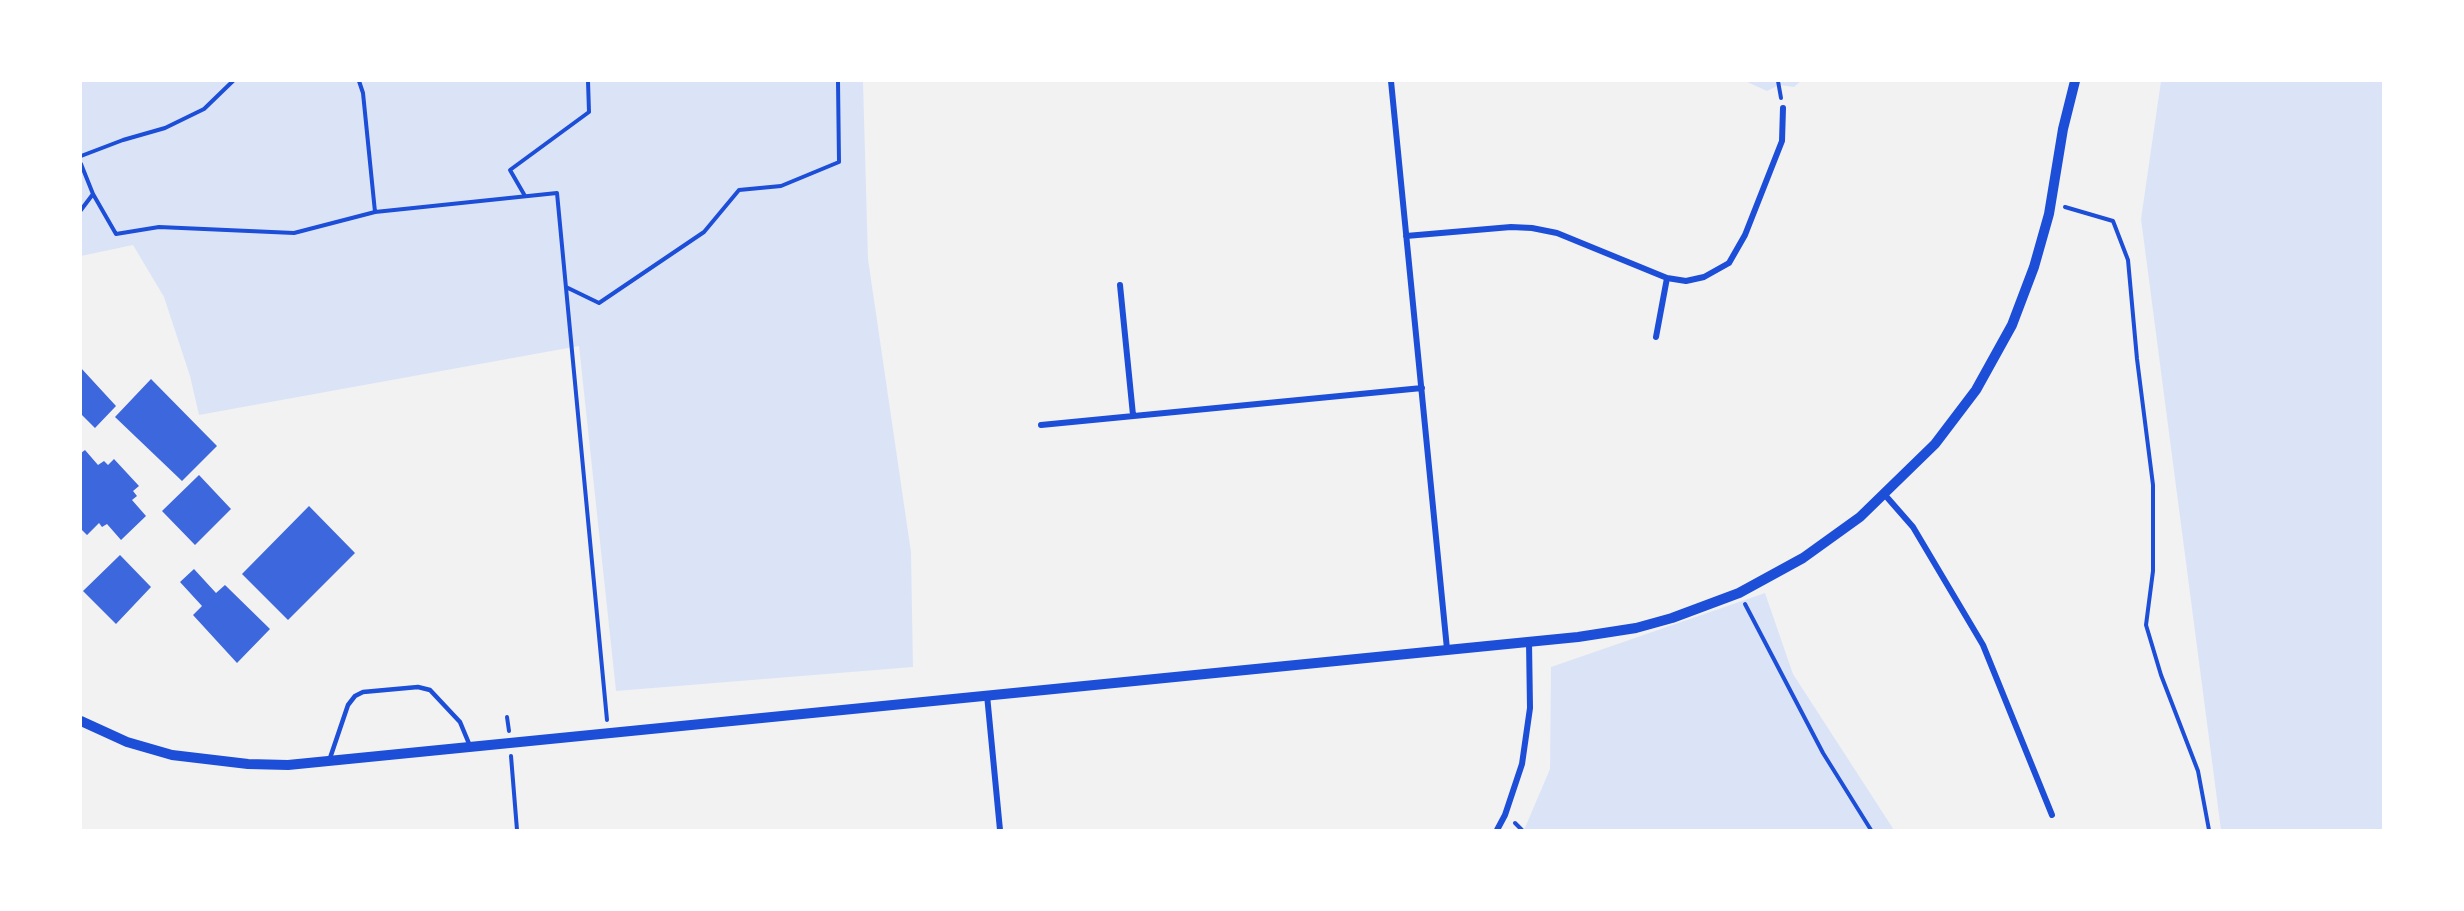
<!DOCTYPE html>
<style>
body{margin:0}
#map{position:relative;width:2464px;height:911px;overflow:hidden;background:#f2f2f2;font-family:Literata,serif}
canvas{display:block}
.frame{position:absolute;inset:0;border:82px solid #fff;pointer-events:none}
</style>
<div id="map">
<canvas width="2464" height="911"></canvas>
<div class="frame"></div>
</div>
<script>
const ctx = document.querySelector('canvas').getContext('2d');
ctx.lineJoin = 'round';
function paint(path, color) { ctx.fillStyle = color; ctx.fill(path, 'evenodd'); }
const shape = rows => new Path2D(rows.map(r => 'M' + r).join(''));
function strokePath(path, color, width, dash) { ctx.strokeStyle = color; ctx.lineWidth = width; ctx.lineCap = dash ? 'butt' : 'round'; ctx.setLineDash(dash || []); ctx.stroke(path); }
const green = shape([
 [81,81,863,81,868,259,911,552,913,667,616,691,579,346,199,415,190,376,164,297,133,245,81,256],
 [1745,81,1801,81,1794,87,1779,85,1767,91],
 [2161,81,2383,81,2383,830,2221,830,2141,219],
 [1765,593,1793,674,1894,830,1524,830,1550,769,1551,667]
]);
const building = shape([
 [81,368,116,406,95,428,81,414],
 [151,379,217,446,182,481,115,417],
 [85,450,98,465,104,461,108,465,114,459,139,486,133,491,137,496,132,500,146,516,121,540,107,524,102,527,99,523,87,535,81,529,81,453],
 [199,475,231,509,195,545,162,511],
 [309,506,355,553,288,620,242,574],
 [120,555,151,587,116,624,83,591],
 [194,569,216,593,225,585,270,629,237,663,193,615,202,606,180,582]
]);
const path = shape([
 [1778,81,1781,98],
 [81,156,123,140,165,128,204,109,233,81],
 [81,164,93,194,116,234,159,227,294,233,375,212,363,93,359,81],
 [525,196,510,170,589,112,588,81],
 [2065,207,2113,221,2128,260,2137,359,2153,485,2153,571,2146,625,2161,675,2198,771,2209,830],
 [81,210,93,194],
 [375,212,557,193,607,720],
 [566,287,599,303,704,232,739,190,781,186,839,162,838,81],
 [1745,604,1823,753,1871,830],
 [507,717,509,731],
 [511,756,517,830],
 [1515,823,1522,830]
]);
const service = shape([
 [329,761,348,705,355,696,363,692,418,687,430,690,460,722,470,746]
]);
const minor = shape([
 [1391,81,1447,649],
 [1406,236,1511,227,1532,228,1557,233,1667,278,1686,281,1704,277,1729,263,1745,235,1782,141,1783,108],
 [1120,285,1133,415],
 [1656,337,1667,278],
 [1041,425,1422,388],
 [1885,495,1913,527,1983,645,2052,815],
 [987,695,1000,830],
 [1497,830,1505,815,1522,764,1530,708,1529,642]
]);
const tertiary = shape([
 [81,721,127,742,172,755,248,764,288,765,1578,637,1636,628,1672,618,1739,593,1803,558,1860,517,1935,444,1976,390,2012,325,2034,267,2049,214,2063,129,2075,81]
]);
paint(green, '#dbe4f7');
paint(building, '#3d67dc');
strokePath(path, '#1d4ed8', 4);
strokePath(service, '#1d4ed8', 4.5);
strokePath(minor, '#1d4ed8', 6);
strokePath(tertiary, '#1d4ed8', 10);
</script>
